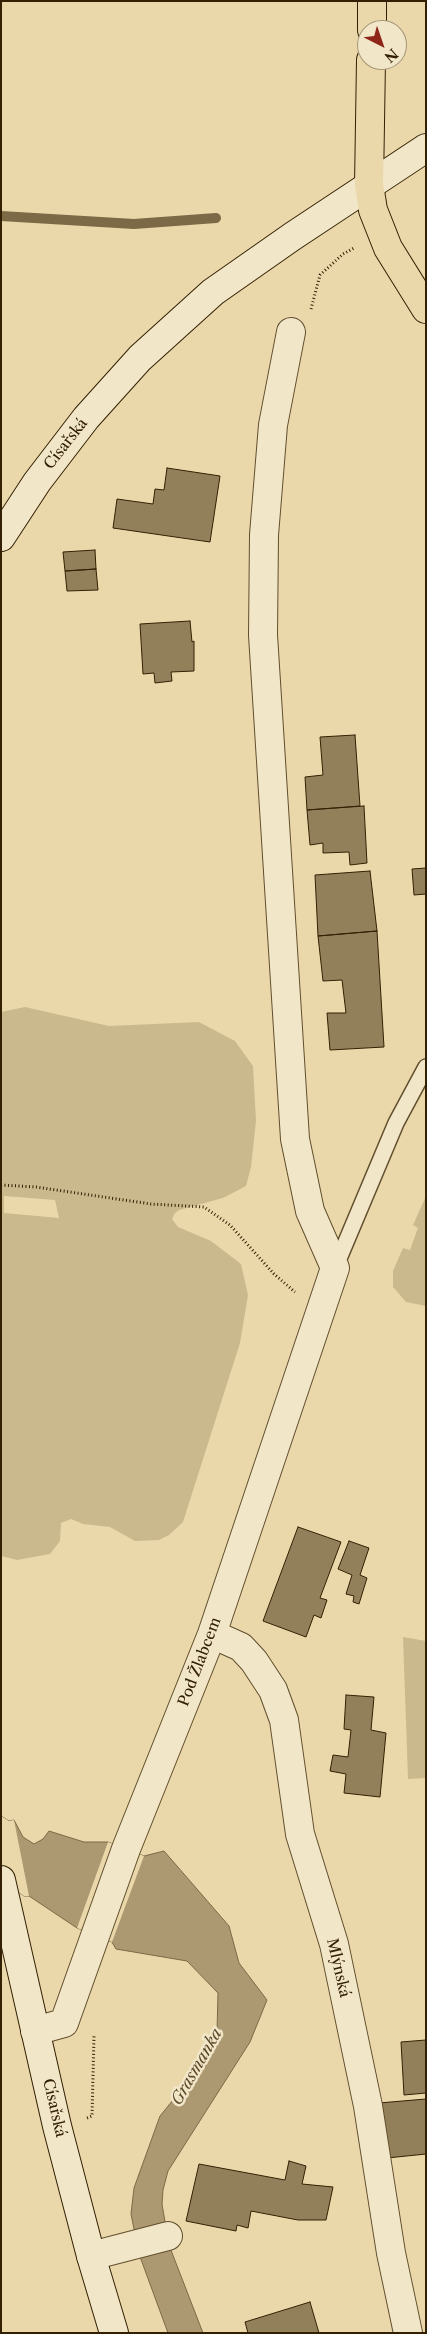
<!DOCTYPE html>
<meta charset="utf-8">
<style>
body{margin:0}
#map{position:relative;width:427px;height:2334px;overflow:hidden;background:#ead8ab;font-family:"Libre Caslon Text",serif}
canvas{display:block}
.frame{position:absolute;inset:0;border:2px solid #332003;pointer-events:none}
.north{position:absolute;left:357px;top:20px;width:50px;height:50px;box-sizing:border-box;background:#f1e6c8;border:1px solid #a59779;border-radius:50%;rotate:139deg;font-size:14px;font-weight:700;line-height:20px;text-align:center;color:#332003}
.north::after{content:'';display:block;margin:auto;width:18px;height:22px;background:#8f2418;clip-path:polygon(50% 0,100% 100%,50% 72%,0 100%)}
</style>
<div id="map">
<canvas width="427" height="2334"></canvas>
<div class="frame"></div>
<div class="north">N</div>
</div>
<script>
const ctx = document.querySelector('canvas').getContext('2d');
ctx.lineJoin = 'round';
function paint(path, color) { ctx.fillStyle = color; ctx.fill(path, 'evenodd'); }
const shape = rows => new Path2D(rows.map(r => 'M' + r).join(''));
function strokePath(path, color, width, dash) { ctx.strokeStyle = color; ctx.lineWidth = width; ctx.lineCap = dash ? 'butt' : 'round'; ctx.setLineDash(dash || []); ctx.stroke(path); }
function label(font, color, halo, rows, align = 'center') {
  ctx.font = font + ' "Libre Caslon Text",serif'; ctx.lineWidth = 5; ctx.setLineDash([]); ctx.textBaseline = 'middle'; ctx.strokeStyle = halo; ctx.fillStyle = color; for (const [text, x, y, turn = 0] of rows) {
    ctx.save(); ctx.translate(x, y); ctx.rotate((+turn || 0) * Math.PI / 180); ctx.textAlign = isNaN(turn) ? turn : align; if (halo) ctx.strokeText(text, 0, 0); ctx.fillText(text, 0, 0); ctx.restore();
  }
}
const green = shape([
 [25,1007,109,1026,199,1022,235,1041,253,1066,256,1121,251,1167,246,1186,223,1198,179,1210,175,1213,172,1219,178,1227,211,1241,241,1264,248,1295,240,1343,183,1522,169,1535,159,1540,135,1541,110,1527,83,1524,71,1519,61,1523,60,1541,50,1554,17,1560,1,1556,1,1012],
 [4,1196,55,1200,59,1218,4,1213],
 [426,1196,426,1306,406,1302,393,1287,393,1271,403,1248,410,1250,418,1228,413,1225],
 [403,1637,426,1641,426,1778,408,1779]
]);
const water = shape([
 [1,1816,9,1821,14,1820,23,1837,34,1844,43,1839,49,1831,84,1842,108,1842,144,1856,164,1851,229,1926,239,1963,267,2000,250,2042,168,2171,163,2190,162,2204,169,2245,203,2333,168,2333,139,2254,131,2214,134,2188,160,2116,195,2073,217,2032,218,1993,187,1961,116,1949,112,1942,77,1928,29,1896,24,1896,1,1880,1,1816]
]);
const pier = shape([
 [1,1816,9,1821,14,1820,29,1896,24,1896,1,1880],
 [108,1842,144,1856,112,1942,77,1928]
]);
const stream = shape([
 [1,216,134,224,216,218]
]);
const building = shape([
 [167,468,220,476,210,542,113,528,117,499,153,504,155,489,164,490,167,468],
 [95,550,96,569,65,571,63,552,95,550],
 [96,569,98,590,67,591,65,571,96,569],
 [190,621,192,642,194,641,194,671,171,672,172,681,155,683,154,673,143,674,140,624,190,621],
 [355,735,360,806,307,810,305,777,323,775,320,737,355,735],
 [364,806,367,863,350,865,349,852,323,853,323,843,310,845,307,810,364,806],
 [426,868,426,894,414,895,412,869,426,868],
 [370,871,377,931,318,936,315,875,370,871],
 [377,931,384,1047,330,1050,327,1013,346,1013,342,980,323,981,318,936,377,931],
 [298,1527,341,1542,320,1598,327,1600,321,1618,314,1615,306,1637,263,1621,298,1527],
 [349,1541,369,1548,360,1575,367,1578,359,1604,353,1602,354,1596,346,1594,352,1575,338,1569,349,1541],
 [346,1695,374,1697,371,1730,386,1733,380,1797,344,1793,346,1774,330,1771,333,1755,348,1757,351,1730,344,1729,346,1695],
 [426,2040,426,2093,404,2095,401,2042,426,2040],
 [426,2099,426,2154,387,2158,379,2103,426,2099],
 [289,2161,306,2166,302,2184,333,2187,326,2220,298,2220,251,2211,248,2228,237,2225,236,2231,186,2221,199,2164,285,2180,289,2161],
 [310,2302,319,2333,248,2333,245,2322,310,2302]
]);
const path = shape([
 [311,309,320,275,343,254,354,248],
 [1,1185,36,1187,151,1204,204,1207,230,1225,274,1274,295,1292],
 [87,2118,92,2116,94,2036]
]);
const lane = shape([
 [335,1268,396,1123,426,1067]
]);
const street = shape([
 [212,1634,241,1647,254,1661,273,1690,284,1720,300,1834,334,1944,368,2106,391,2253,408,2333],
 [35,2031,64,2023,126,1849,212,1634,335,1268,310,1211,295,1139,263,635,264,535,273,425,291,332],
 [91,2256,168,2236]
]);
const secondary = shape([
 [1,537,37,482,86,418,140,358,213,292,293,236,426,148],
 [1,1880,57,2126,91,2256,114,2333]
]);
const highway = shape([
 [372,30,372,1],
 [371,60,369,185,373,210,388,248,426,309]
]);
const streetNames = [
 ["Císařská",66,444,-52],
 ["Pod Žlabcem",200,1662,-69],
 ["Mlýnská",338,1968,77],
 ["Císařská",54,2108,77]
];
const waterNames = [
 ["Grasmanka",197,2067,-60]
];
paint(green, '#cbb98e');
paint(water, '#ac9972');
strokePath(water, '#7c6946', 1);
paint(pier, '#ead8ab');
strokePath(stream, '#7c6946', 10);
paint(building, '#92805a');
strokePath(building, '#332003', 1);
strokePath(lane, '#614e2d', 18);
strokePath(street, '#614e2d', 30);
strokePath(secondary, '#332003', 30);
strokePath(highway, '#332003', 30);
strokePath(path, '#332003', 3, [1, 2.5]);
strokePath(lane, '#f1e6c8', 15);
strokePath(street, '#f1e6c8', 28);
strokePath(secondary, '#f1e6c8', 28);
strokePath(highway, '#ead8ab', 28);
label('15px', '#332003', '#f1e6c8', streetNames);
label('italic 16px', '#5d4a2a', '#f1e6c8', waterNames);
</script>
